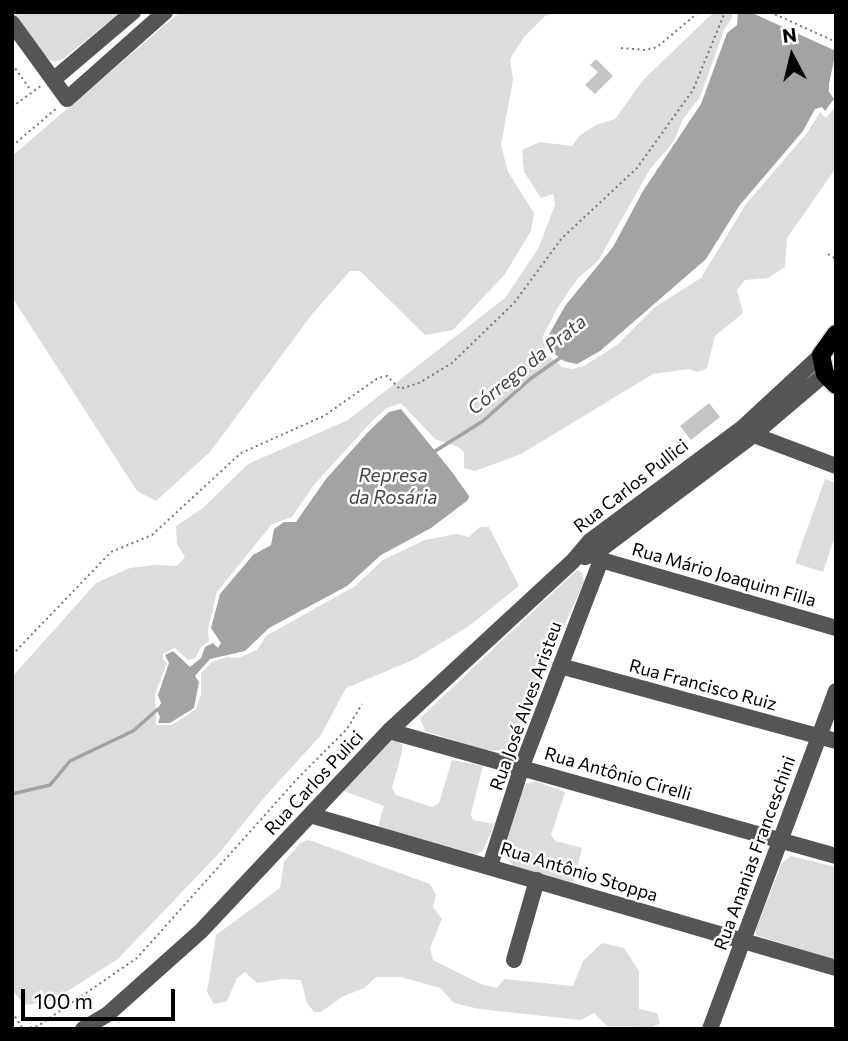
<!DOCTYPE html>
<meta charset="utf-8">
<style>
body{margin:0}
#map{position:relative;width:848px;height:1041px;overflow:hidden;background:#fff;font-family:Commissioner,sans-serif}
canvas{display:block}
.frame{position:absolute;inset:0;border:14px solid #000;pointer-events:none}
.north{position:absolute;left:757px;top:21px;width:70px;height:70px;-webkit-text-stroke:5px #fff;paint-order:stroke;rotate:353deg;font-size:19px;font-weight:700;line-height:28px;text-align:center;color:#000}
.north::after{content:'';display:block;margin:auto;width:24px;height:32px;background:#000;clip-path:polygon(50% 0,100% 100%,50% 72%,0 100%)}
.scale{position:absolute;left:21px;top:989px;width:154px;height:32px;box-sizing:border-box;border:4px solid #000;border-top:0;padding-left:9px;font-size:21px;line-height:24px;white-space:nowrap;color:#000;-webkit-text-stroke:5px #fff;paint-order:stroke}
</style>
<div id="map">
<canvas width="848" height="1041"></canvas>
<div class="frame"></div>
<div class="north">N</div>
<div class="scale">100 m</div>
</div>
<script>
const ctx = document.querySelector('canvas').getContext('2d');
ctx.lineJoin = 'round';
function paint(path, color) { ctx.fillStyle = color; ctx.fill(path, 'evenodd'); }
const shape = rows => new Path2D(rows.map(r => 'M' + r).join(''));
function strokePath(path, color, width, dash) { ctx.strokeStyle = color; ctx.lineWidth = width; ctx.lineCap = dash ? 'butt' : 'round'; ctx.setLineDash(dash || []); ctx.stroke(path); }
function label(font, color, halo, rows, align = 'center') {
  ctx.font = font + ' Commissioner,sans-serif'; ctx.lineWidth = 5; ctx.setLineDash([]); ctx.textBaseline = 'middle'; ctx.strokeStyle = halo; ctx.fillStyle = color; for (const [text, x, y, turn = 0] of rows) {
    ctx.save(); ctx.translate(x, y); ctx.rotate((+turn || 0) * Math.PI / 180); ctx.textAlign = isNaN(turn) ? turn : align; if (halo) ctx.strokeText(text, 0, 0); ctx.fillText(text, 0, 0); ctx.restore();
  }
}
const green = shape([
 [14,12,121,12,63,59,55,62,46,58],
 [180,12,560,12,545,16,524,37,510,59,513,80,501,145,508,172,534,213,531,231,505,274,453,330,425,335,360,271,350,271,313,313,210,452,156,501,137,491,12,297,12,156],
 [714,12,732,12,732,18,724,30,700,97,683,119,674,141,650,169,598,261,578,278,558,307,543,336,546,353,562,367,572,369,584,366,617,345,655,307,701,278,746,204,807,133,820,112,826,118,836,106,836,168,787,238,785,267,768,278,745,280,737,290,743,313,715,336,707,368,698,372,688,369,653,374,521,454,475,471,464,468,464,452,458,447,435,439,401,403,387,408,373,420,313,486,292,517,272,524,217,592,208,629,209,641,201,647,195,658,188,660,175,648,163,654,163,660,167,663,155,694,156,725,172,725,196,709,201,694,201,673,212,662,227,657,238,658,257,650,266,636,355,586,383,560,425,540,457,534,469,537,480,527,489,527,519,586,469,626,413,660,346,688,321,735,263,799,221,851,118,959,52,1001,25,1005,12,990,12,677,96,583,130,568,155,565,177,566,185,557,177,544,176,526,203,508,248,464,348,420,505,298,538,249,555,205,553,194,541,198,524,172,522,150,540,142,572,146,579,136,596,125,615,119,644,79],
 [825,479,836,483,836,543,833,542,823,572,795,563],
 [577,570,582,573,584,582,510,746,504,751,482,750,425,731,420,718],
 [394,740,402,744,402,752,392,788,396,795,432,807,439,803,452,760,483,766,471,814,473,820,494,824,483,851,475,854,378,827,384,806,341,790,381,745],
 [535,781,565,792,551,835,555,841,582,848,573,884,514,867,506,858,503,849,522,790,526,784],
 [309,840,430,884,436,895,433,907,442,919,430,948,433,960,481,984,497,988,504,979,573,986,583,961,602,943,624,948,639,971,639,1009,657,1013,660,1023,653,1027,607,1026,594,1013,581,1020,479,1009,454,1003,440,988,401,977,376,977,364,988,342,997,321,1012,314,1012,307,1003,301,980,281,979,257,983,245,972,237,978,227,1001,214,1004,207,992,216,935,280,888,284,862,301,842],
 [791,856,836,867,836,961,756,935,756,929,782,863]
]);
const water = shape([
 [738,12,750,12,836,51,829,84,829,92,834,99,825,111,822,107,815,109,803,131,739,206,706,259,600,351,577,364,564,361,551,351,547,338,565,306,613,247,643,191,701,104,727,33,737,25],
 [401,409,452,472,469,496,468,500,431,528,381,555,347,586,269,628,245,651,210,659,195,676,199,682,194,708,170,723,158,723,160,717,157,710,161,703,158,695,169,663,165,655,173,651,190,667,201,658,205,647,213,643,218,648,221,643,211,628,220,594,253,555,271,545,274,529,284,522,296,522,326,479,369,431,389,412]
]);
const stream = shape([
 [432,453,483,421,530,379,563,356],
 [12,794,50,785,70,761,133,731,158,709]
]);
const building = shape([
 [596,59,613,76,595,94,585,85,598,72,590,65],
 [709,403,720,417,691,440,680,426]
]);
const path = shape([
 [770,12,836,42],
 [621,48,646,50,657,47,699,12],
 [12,64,30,89],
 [12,107,42,85],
 [12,146,57,108],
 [828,254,836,259],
 [12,655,111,552,152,535,241,453,324,416,378,378,387,376,400,389,419,383,452,363,514,303,562,238,637,168,693,90,725,12],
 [12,1012,23,1029,38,1026,137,958,298,778,347,729,362,704]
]);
const minor = shape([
 [12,23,67,99,165,12],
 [53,80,133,12],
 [746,432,836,466],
 [585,557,597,552,752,436,825,374],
 [601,560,836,628],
 [560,666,836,741],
 [389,731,836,856],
 [310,815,836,968],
 [490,866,522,766,601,560],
 [514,960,537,880],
 [83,1029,108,1014,201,931,389,731,573,561,590,541,741,429,821,355],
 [710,1029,836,691]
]);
const major = shape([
 [836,334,821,355,825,374,836,385]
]);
const streetNames = [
 ["Rua Carlos Pullici",631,486,-38],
 ["Rua Mário Joaquim Filla",724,575,16],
 ["Rua Francisco Ruiz",703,685,15],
 ["Rua José Alves Aristeu",526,706,-70],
 ["Rua Antônio Cirelli",618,774,16],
 ["Rua Carlos Pulici",314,783,-47],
 ["Rua Ananias Franceschini",755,853,-70],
 ["Rua Antônio Stoppa",579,872,17]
];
const waterNames = [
 ["Córrego da Prata",527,365,-39],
 ["Represa",393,476],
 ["da Rosária",393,498]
];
paint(green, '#dcdcdc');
paint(water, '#a3a3a3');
strokePath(stream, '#a3a3a3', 3.5);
paint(building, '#c4c4c4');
strokePath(major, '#dbdbdb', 21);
strokePath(path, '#777', 2, [2, 3.5]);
strokePath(minor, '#555', 16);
strokePath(major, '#000', 18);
label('18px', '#000', '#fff', streetNames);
label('italic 19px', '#444', '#fff', waterNames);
</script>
